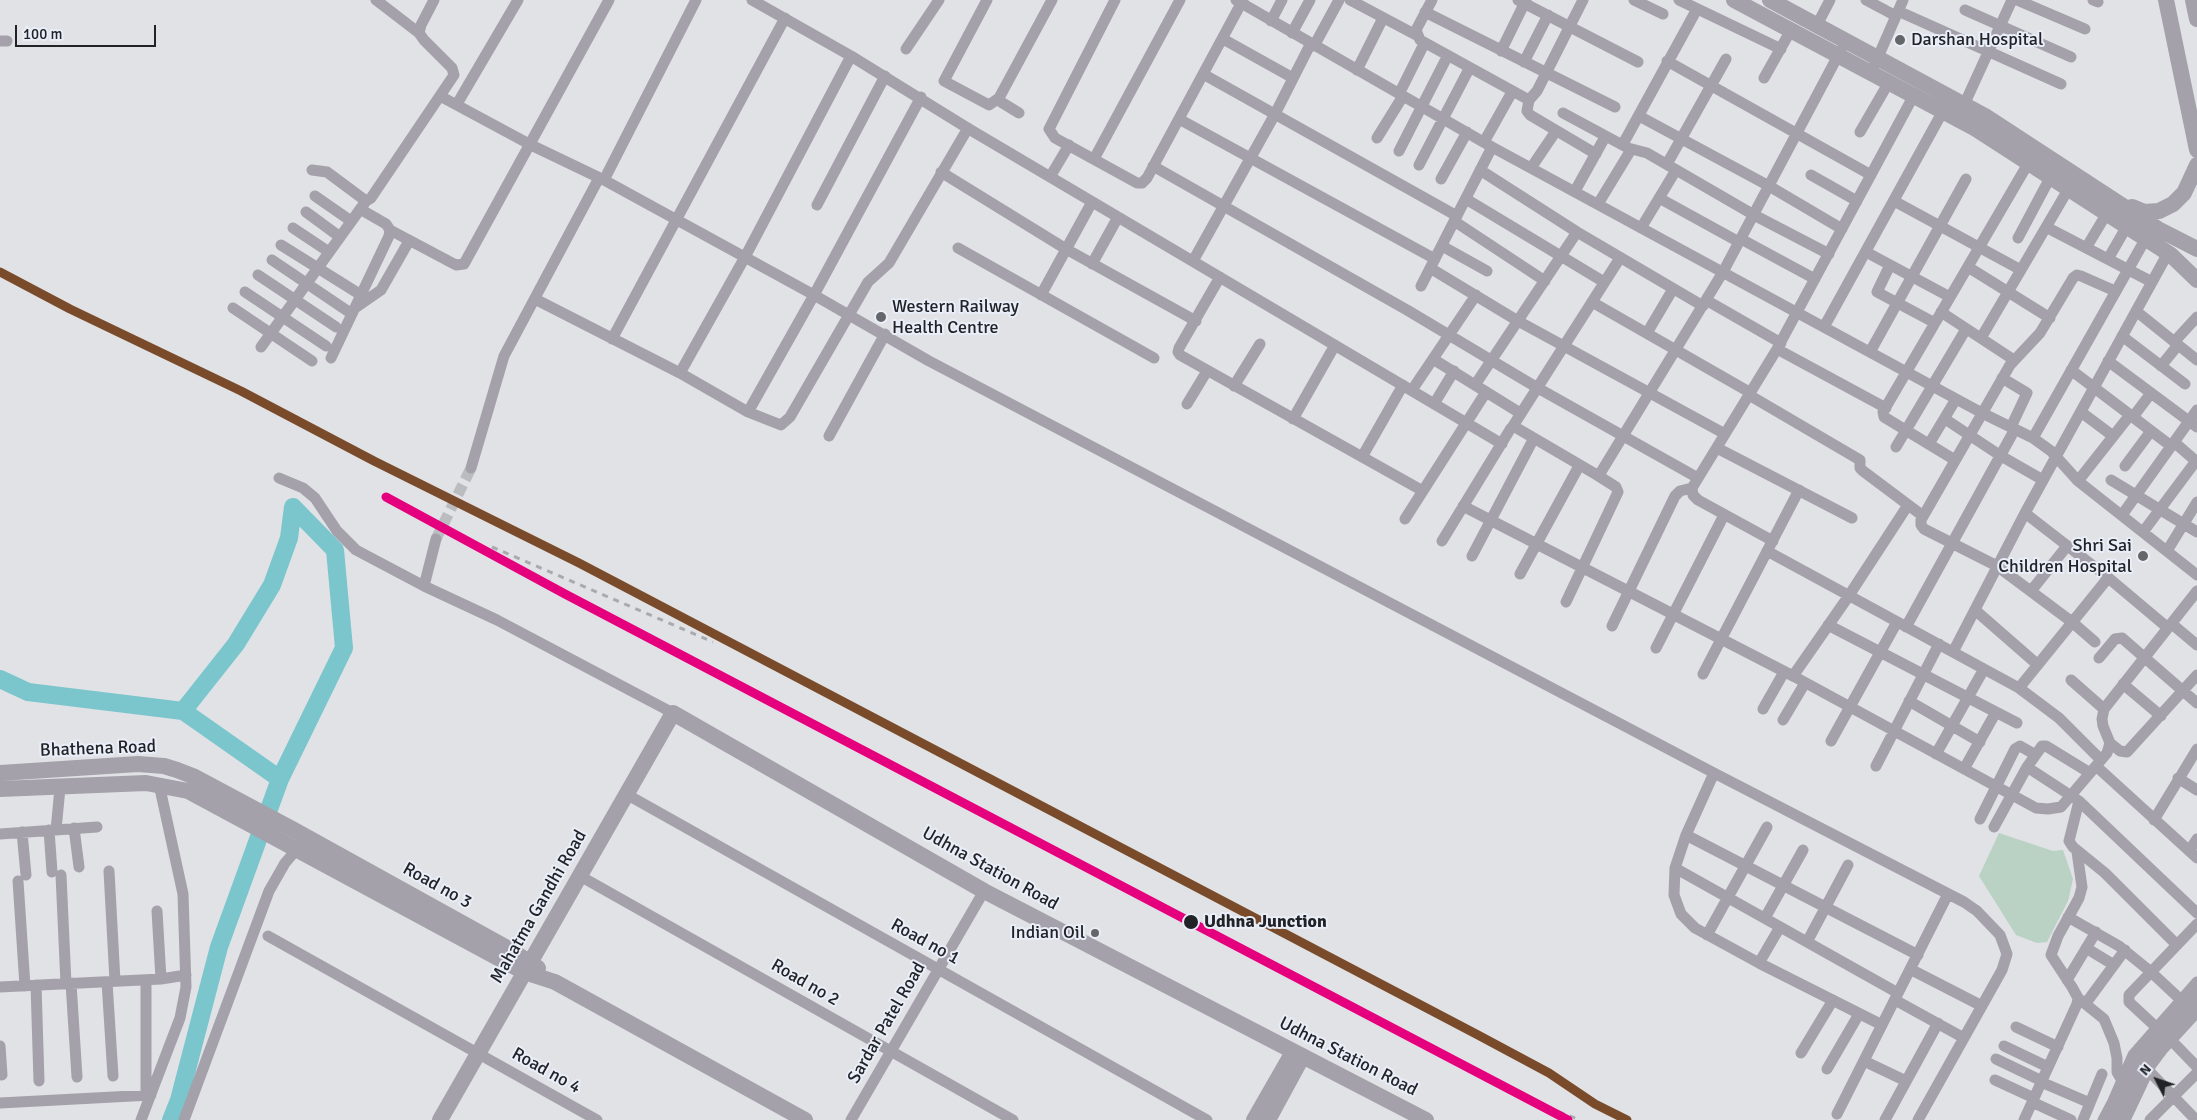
<!DOCTYPE html>
<style>
body{margin:0}
#map{position:relative;width:2197px;height:1120px;overflow:hidden;background:#e0e2e6;font-family:Signika,sans-serif}
canvas{display:block}
.north{position:absolute;left:2132px;top:1055px;width:50px;height:50px;-webkit-text-stroke:4px #e9eef8;paint-order:stroke;rotate:311deg;font-size:14px;font-weight:700;line-height:20px;text-align:center;color:#212326}
.north::after{content:'';display:block;margin:auto;width:18px;height:22px;background:#212326;clip-path:polygon(50% 0,100% 100%,50% 72%,0 100%)}
.scale{position:absolute;left:15px;top:25px;width:141px;height:22px;box-sizing:border-box;border:2px solid #212326;border-top:0;padding-left:6px;font-size:15px;line-height:18px;white-space:nowrap;color:#212326;-webkit-text-stroke:4px #e9eef8;paint-order:stroke}
</style>
<div id="map">
<canvas width="2197" height="1120"></canvas>
<div class="north">N</div>
<div class="scale">100 m</div>
</div>
<script>
const ctx = document.querySelector('canvas').getContext('2d');
ctx.lineJoin = 'round';
function paint(path, color) { ctx.fillStyle = color; ctx.fill(path, 'evenodd'); }
const shape = rows => new Path2D(rows.map(r => 'M' + r).join(''));
function strokePath(path, color, width, dash) { ctx.strokeStyle = color; ctx.lineWidth = width; ctx.lineCap = dash ? 'butt' : 'round'; ctx.setLineDash(dash || []); ctx.stroke(path); }
function label(font, color, halo, rows, align = 'center') {
  ctx.font = font + ' Signika,sans-serif'; ctx.lineWidth = 4; ctx.setLineDash([]); ctx.textBaseline = 'middle'; ctx.strokeStyle = halo; ctx.fillStyle = color; for (const [text, x, y, turn = 0] of rows) {
    ctx.save(); ctx.translate(x, y); ctx.rotate((+turn || 0) * Math.PI / 180); ctx.textAlign = isNaN(turn) ? turn : align; if (halo) ctx.strokeText(text, 0, 0); ctx.fillText(text, 0, 0); ctx.restore();
  }
}
const green = shape([
 [1999,833,2053,851,2063,850,2073,879,2068,901,2047,942,2037,943,2016,935,1979,876]
]);
const river = shape([
 [0,679,28,692,183,711,236,644,272,585,289,538,293,507,335,550,344,648,280,779,219,947,179,1100,171,1120],
 [183,711,280,779]
]);
const streetTunnel = shape([
 [436,539,471,468]
]);
const street = shape([
 [376,0,419,33],
 [752,0,851,56,969,129,1502,444],
 [987,0,944,81,989,105,999,98],
 [1115,0,1049,129,1055,138,1137,183,1142,183,1147,178,1243,0],
 [1236,0,1492,147,1982,413,2033,438,2051,451,2078,481,2197,575],
 [1350,0,1416,35],
 [1432,0,1416,30,1420,40,1529,100,1537,91,1583,0],
 [1518,0,1638,62],
 [1634,0,1663,14],
 [1679,0,1781,49],
 [1866,0,1896,16],
 [2017,0,2085,29],
 [2093,0,2098,2],
 [1965,10,2071,57],
 [1898,11,2061,84],
 [1425,12,1615,107],
 [1271,21,1282,0],
 [1817,25,1830,0],
 [1292,33,1310,0],
 [1223,39,1293,78],
 [0,41,7,41],
 [1314,46,1339,0],
 [906,49,939,0],
 [1501,51,1526,0],
 [1667,61,1871,175],
 [1524,62,1548,15],
 [1875,64,1903,0],
 [1357,70,1383,18],
 [1203,74,1457,216],
 [1764,78,1791,30],
 [1399,94,1424,44],
 [440,96,531,145,604,180,814,295,929,361,1714,773,1964,902,1977,911,2000,935,2007,954,2002,970,1918,1120],
 [1529,100,1527,111,1530,115,1596,154],
 [457,104,518,0],
 [1964,105,2012,0],
 [1019,113,1001,102,999,98,1052,0],
 [1563,113,1628,148,1629,153,1598,204],
 [1639,116,1769,186,1842,229],
 [1179,119,1435,259],
 [1860,132,1889,82],
 [1377,138,1403,96],
 [1484,142,1512,92],
 [1623,144,1697,9],
 [1628,148,1647,153,1754,215,1829,254],
 [1399,151,1447,57],
 [1094,159,1180,0],
 [1667,164,1726,59],
 [1419,165,1469,69],
 [1153,166,1407,310,1536,387,1698,478],
 [1531,168,1556,131],
 [312,170,327,172,366,201],
 [1480,170,1577,232,1703,306],
 [941,172,1066,249,1196,321],
 [1811,175,1857,201],
 [1050,177,1069,145],
 [1441,179,1467,132],
 [604,180,696,0],
 [1575,191,1605,137],
 [315,196,351,221],
 [1659,198,1739,242],
 [1466,199,1604,282],
 [1894,201,2021,270],
 [817,205,885,76],
 [306,212,340,237],
 [1454,221,1545,281],
 [2046,227,2152,282],
 [293,228,329,252],
 [1641,228,1676,170],
 [390,230,456,265,464,264,609,0],
 [2018,238,2051,176],
 [1741,239,1815,279],
 [281,245,361,295],
 [1442,246,1487,271],
 [958,248,1154,358],
 [2086,248,2107,213],
 [1866,252,1950,297],
 [2108,259,2127,226],
 [272,260,352,314],
 [1193,261,1275,114,1311,43],
 [1092,264,1118,217],
 [1890,265,1877,292,1935,323],
 [1968,267,2050,318],
 [1430,268,1518,321,1725,434],
 [258,275,336,327],
 [1220,277,1179,348,1178,352,1180,355,1423,491],
 [1421,286,1492,147],
 [245,292,326,346],
 [1041,295,1092,202],
 [535,299,680,373,748,412,781,425,790,417,868,282,889,263,968,128],
 [1706,300,1781,343],
 [1592,302,1751,393],
 [233,308,312,361],
 [355,308,381,290,409,241],
 [2136,311,2197,360],
 [1941,312,2014,360],
 [1824,327,1943,111],
 [1647,333,1673,289],
 [2122,336,2185,384],
 [1981,338,2069,188],
 [612,339,785,18],
 [2174,342,2197,317],
 [261,347,366,201,371,198,454,75,452,68,424,40,419,33,421,25,434,0],
 [1777,349,1886,408],
 [1870,352,1966,179],
 [331,358,389,236,390,230,386,224,360,209],
 [1433,359,1520,413],
 [2108,361,2197,427],
 [2161,366,2178,345],
 [2071,370,2171,446],
 [680,373,745,257,851,56],
 [2002,378,2027,393,2011,427],
 [1475,385,1577,232],
 [1234,386,1260,344],
 [1412,390,1476,295],
 [1749,395,1860,460,1860,468,1863,471,1923,516],
 [1187,404,1207,371],
 [1434,404,1454,371],
 [748,412,814,295,921,97],
 [2081,412,2113,436],
 [2133,417,2151,393],
 [1293,419,1335,345],
 [1945,419,2001,456,2043,480],
 [1513,426,1620,258],
 [829,436,885,334],
 [2033,438,2146,238],
 [2174,442,2197,462],
 [1929,444,1956,399],
 [1896,447,1966,329],
 [1717,448,1852,518],
 [1362,457,1403,385],
 [1955,460,1884,417,1883,412,2029,162],
 [2125,466,2151,431],
 [471,468,504,356,599,178],
 [1597,475,1601,472,1723,272,1841,50],
 [279,478,303,488,315,498,337,531,356,550,424,586,497,620,673,713],
 [2111,480,2197,532],
 [2078,481,2130,415],
 [1463,506,1795,677,2036,808,2048,809,2061,807,2107,753,2110,743,2103,726,2102,719,2104,709,2197,591],
 [2025,513,2105,575,2168,628],
 [2122,515,2197,410],
 [1405,519,1486,392],
 [2143,532,2196,461],
 [1442,541,1511,428,1515,427,1597,475,1616,487,1618,492,1566,602],
 [1773,541,1698,500,1693,495,1692,488,1777,349,1914,95],
 [1767,551,2019,688,2059,718,2101,760],
 [2167,551,2197,502],
 [1472,556,1534,438],
 [1520,574,1579,466],
 [424,586,436,539],
 [2031,591,2067,546],
 [1975,610,2038,665],
 [2172,624,2197,645],
 [1828,625,2017,723],
 [1612,626,1675,496,1680,491,1692,488],
 [1906,627,2015,429],
 [2095,642,2072,622,1997,566,1924,529,1921,525,1921,520,2010,365,2040,333,2073,278,2077,275,2081,276,2115,291],
 [1656,648,1724,515],
 [1953,652,2025,513,2168,253],
 [2099,658,2115,639,2122,638,2197,703],
 [1703,674,1799,490],
 [1793,676,1848,597,1908,505],
 [2071,680,2104,709],
 [2123,684,2161,716],
 [2019,688,2108,578],
 [1909,701,1980,742],
 [1763,709,1784,672],
 [1783,720,1805,683],
 [1831,741,1897,622],
 [2110,743,2120,751,2127,752,2197,675],
 [1936,754,1984,669],
 [1876,766,1939,644],
 [2096,766,2197,858],
 [2027,767,2079,801,2197,913],
 [1964,769,1996,712],
 [1714,773,1686,835,1675,868,1674,895,1681,914,1695,928,1759,963,1882,1025],
 [2178,778,2197,790],
 [626,794,1207,1120],
 [2079,801,2069,841,2073,847,2105,873,2177,945],
 [1980,819,2015,749,2020,746,2034,754],
 [2154,820,2197,749],
 [1994,827,2027,767,2042,746,2046,746,2090,773],
 [74,828,79,867],
 [49,830,52,872],
 [56,830,60,788],
 [22,832,26,875],
 [0,834,97,827],
 [1686,835,1918,955],
 [2189,851,2197,839],
 [1675,868,1898,993],
 [109,871,115,981],
 [61,875,66,984],
 [580,876,1013,1120],
 [18,881,25,986],
 [157,911,161,979],
 [2068,917,2119,946,2151,972,2181,1000],
 [1765,918,1803,850],
 [1707,935,1767,827],
 [268,936,597,1120],
 [1807,942,1848,865],
 [2086,948,2114,965],
 [1759,963,1780,927],
 [1910,969,1982,1006],
 [2067,980,2096,932],
 [107,982,113,1076],
 [71,983,77,1077],
 [36,985,39,1081],
 [0,987,161,979,186,975],
 [2078,998,2104,1019,2114,1043,2117,1058,2117,1072,2121,1079],
 [1895,1000,1964,1038],
 [2086,1003,2125,950],
 [2016,1027,2058,1047],
 [2156,1027,2129,1002,2129,995,2197,924],
 [2171,1040,2197,1067],
 [0,1046,2,1075],
 [2004,1046,2048,1067],
 [1801,1053,1833,1000],
 [1996,1059,2042,1081],
 [1864,1061,1906,1081],
 [1827,1069,1859,1014],
 [2148,1070,2196,1120],
 [1995,1080,2034,1098],
 [2041,1082,2090,1103],
 [146,1095,146,980],
 [2032,1102,2071,1120],
 [0,1103,151,1095],
 [1837,1114,1948,894],
 [141,1120,180,1018,186,987,183,894,159,784],
 [184,1120,269,891,285,863,297,849],
 [851,1120,984,891],
 [1885,1120,1938,1023],
 [2024,1120,2077,1004,2078,998,2072,987,2051,955,2058,936,2079,898,2082,887,2077,852],
 [2083,1120,2102,1074],
 [2103,1120,2113,1101,2133,1055,2197,982],
 [2125,1120,2151,1065,2163,1049,2197,1012],
 [2150,1120,2197,1073]
]);
const secondary = shape([
 [1734,0,1976,129,2171,255,2197,280],
 [1770,0,1985,116,2158,229,2197,249],
 [2166,0,2197,150],
 [2193,0,2197,19],
 [2132,207,2144,212,2159,211,2173,204,2184,193,2197,165],
 [0,773,138,764,164,766,177,770,195,777,296,831,509,949,538,968],
 [0,789,146,783,188,791,524,972,555,982,805,1120],
 [440,1120,673,713,984,891,1426,1120],
 [1254,1120,1293,1052],
 [1268,1120,1299,1063],
 [2112,1120,2145,1053,2197,996]
]);
const rail = shape([
 [0,272,70,309,241,391,374,461,579,563,1478,1035,1549,1073,1595,1104,1627,1120],
 [492,547,713,642],
 [1536,1103,1580,1120]
]);
const rail1 = shape([
 [0,272,70,309,241,391,374,461,579,563,1478,1035,1549,1073,1595,1104,1627,1120]
]);
const rail2 = shape([
 [386,497,565,594,1568,1120]
]);
const markers = [
 [1900,40,6,"#646669"],
 [881,317,6,"#646669"],
 [2143,556,6,"#646669"],
 [1191,922,8,"#212326"],
 [1095,933,5,"#646669"]
];
const poiNames = [
 ["Darshan Hospital",1911,40],
 ["Western Railway",892,307],
 ["Health Centre",892,328],
 ["Shri Sai",2132,546,"right"],
 ["Children Hospital",2132,567,"right"],
 ["Indian Oil",1085,933,"right"]
];
const streetNames = [
 ["Bhathena Road",98,749,-2],
 ["Udhna Station Road",990,869,29],
 ["Road no 3",437,886,29],
 ["Mahatma Gandhi Road",539,907,-60],
 ["Road no 1",925,942,29],
 ["Road no 2",805,983,30],
 ["Sardar Patel Road",887,1023,-60],
 ["Udhna Station Road",1348,1057,27],
 ["Road no 4",546,1071,29]
];
const stopNames = [
 ["Udhna Junction",1204,922]
];
paint(green, '#b9d2c4');
strokePath(river, '#7ac6cc', 18);
strokePath(streetTunnel, '#babcc0', 11, [11, 5.5]);
strokePath(street, '#a5a1aa', 11);
strokePath(secondary, '#a4a1aa', 16);
strokePath(rail, '#aaa9af', 3, [6, 6]);
strokePath(rail1, '#7a4b2a', 9);
strokePath(rail2, '#e5007d', 9);
for (const [x, y, r, color] of markers) { const dot = new Path2D(); dot.arc(x, y, r, 0, 2 * Math.PI); ctx.fillStyle = color; ctx.fill(dot); strokePath(dot, '#e9eef8', 2); }
label('18px', '#212326', '#e9eef8', poiNames, 'left');
label('18px', '#212326', '#e9eef8', streetNames);
label('bold 18px', '#212326', '#e9eef8', stopNames, 'left');
</script>
